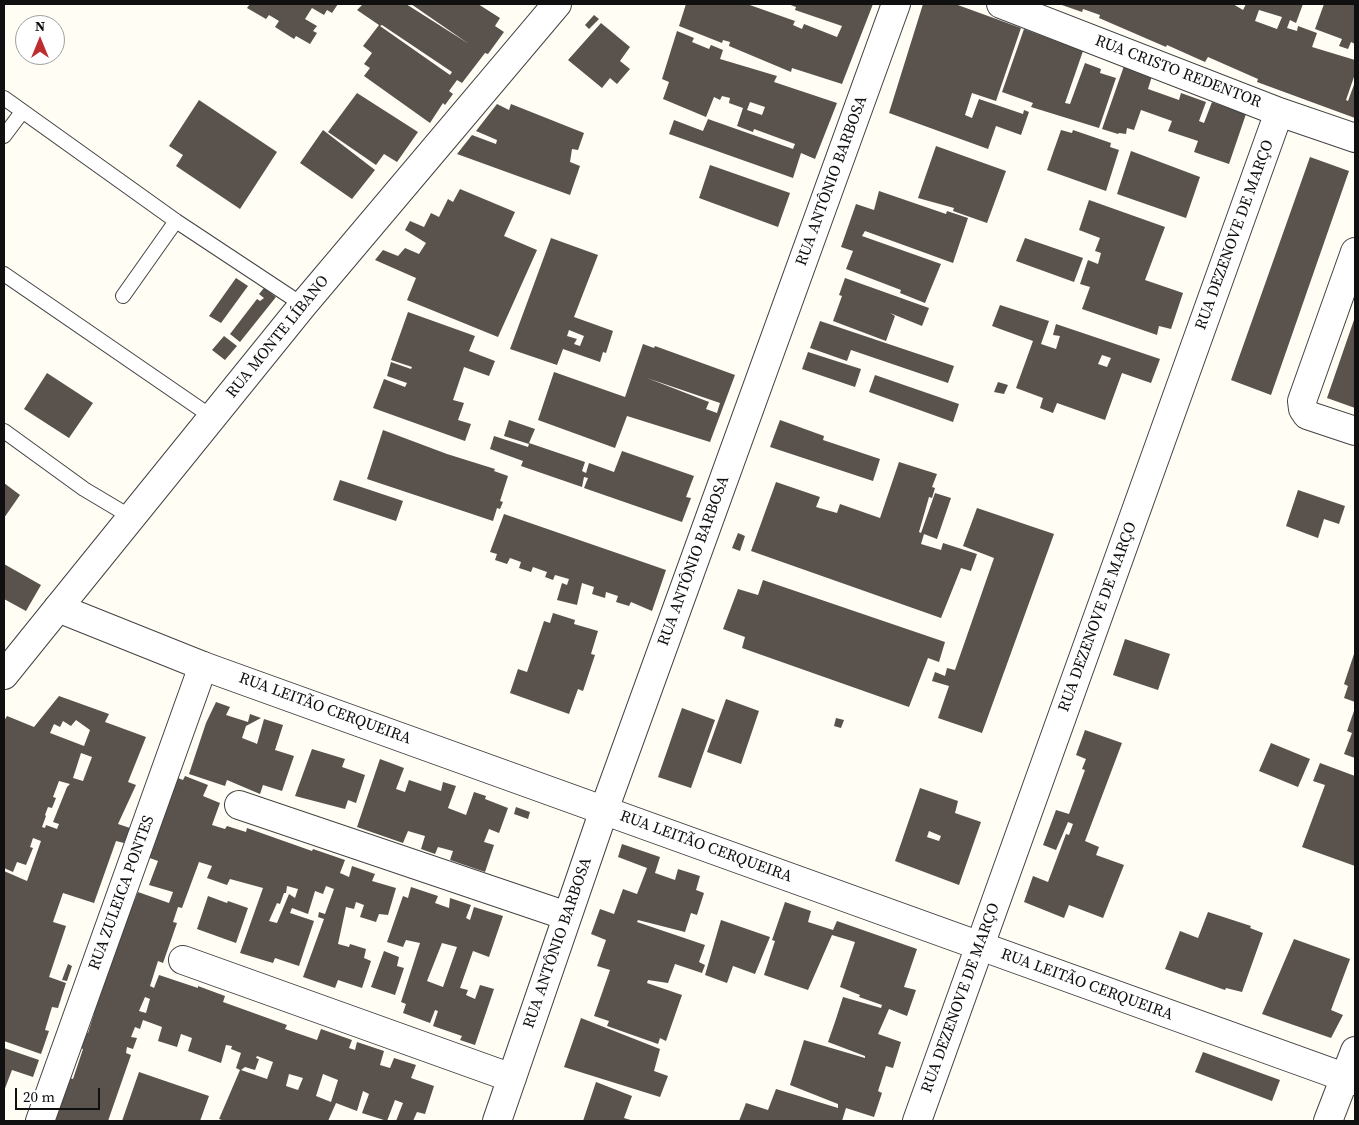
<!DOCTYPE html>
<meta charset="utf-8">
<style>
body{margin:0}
#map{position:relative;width:1359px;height:1125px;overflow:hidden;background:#fffdf4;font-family:"Source Serif 4",serif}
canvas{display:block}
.frame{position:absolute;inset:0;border:5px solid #101010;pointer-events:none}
.north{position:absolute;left:15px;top:15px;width:50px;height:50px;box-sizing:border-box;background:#fff;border:1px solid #9f9f9f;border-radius:50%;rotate:0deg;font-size:14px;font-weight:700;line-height:20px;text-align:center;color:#101010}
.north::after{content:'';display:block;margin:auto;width:18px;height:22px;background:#bd2c2f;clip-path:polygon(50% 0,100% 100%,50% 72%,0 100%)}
.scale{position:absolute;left:15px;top:1088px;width:85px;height:22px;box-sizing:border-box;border:2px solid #101010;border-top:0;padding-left:6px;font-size:15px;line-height:18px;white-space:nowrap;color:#101010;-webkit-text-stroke:4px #fff;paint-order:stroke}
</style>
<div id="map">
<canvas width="1359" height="1125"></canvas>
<div class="frame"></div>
<div class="north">N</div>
<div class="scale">20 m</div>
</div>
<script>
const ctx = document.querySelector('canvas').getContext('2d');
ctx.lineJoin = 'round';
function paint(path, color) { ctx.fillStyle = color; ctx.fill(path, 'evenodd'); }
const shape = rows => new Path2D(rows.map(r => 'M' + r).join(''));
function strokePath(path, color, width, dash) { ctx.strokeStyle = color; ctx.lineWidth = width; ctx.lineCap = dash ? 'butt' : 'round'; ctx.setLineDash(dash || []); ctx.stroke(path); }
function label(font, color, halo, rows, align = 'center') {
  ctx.font = font + ' "Source Serif 4",serif'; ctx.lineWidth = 5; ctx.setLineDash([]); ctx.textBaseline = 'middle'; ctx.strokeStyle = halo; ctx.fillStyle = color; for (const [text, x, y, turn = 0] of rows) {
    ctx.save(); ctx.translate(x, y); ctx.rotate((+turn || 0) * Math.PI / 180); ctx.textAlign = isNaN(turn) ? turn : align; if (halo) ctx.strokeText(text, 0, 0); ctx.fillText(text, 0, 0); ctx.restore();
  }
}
const building = shape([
 [250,4,338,4,332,13,327,10,324,15,312,8,305,19,317,26,313,31,317,33,310,44,296,36,294,39,275,27,279,21,269,15,266,19,247,8],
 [363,4,406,4,469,44,411,4,478,4,500,18,495,26,504,32,488,54,485,53,462,83,457,80,449,91,453,94,445,105,443,103,430,123,364,76,370,68,364,64,372,53,363,46,379,25,357,10],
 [382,25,452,72,450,75,380,26],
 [686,4,747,4,795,21,793,25,802,29,804,24,837,37,842,26,795,10,796,7,788,4,873,4,842,84,792,68,791,72,729,46,730,42,723,40,722,43,679,26],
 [923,4,955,4,1021,28,996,101,972,93,965,115,972,118,979,99,1023,114,1024,110,1029,112,1021,135,996,126,988,149,889,113],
 [1059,4,1233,4,1243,10,1246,4,1303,4,1296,23,1290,20,1287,28,1297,31,1298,26,1317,33,1312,47,1355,60,1355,74,1346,100,1348,101,1355,82,1355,118,1257,82,1258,79,1208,57,1205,62,1167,45,1166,47,1099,18,1100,15,1083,9,1082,12],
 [1259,10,1282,17,1277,29,1255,21],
 [1324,4,1355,4,1355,44,1351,42,1348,49,1339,46,1342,39,1315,29],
 [594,15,599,19,589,29,585,25],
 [601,23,630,47,620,61,630,69,617,84,610,78,602,88,568,60],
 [1024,29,1083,51,1065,103,1070,104,1085,63,1101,69,1100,73,1116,78,1099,128,1031,107,1033,103,1002,92],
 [677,31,694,38,692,42,709,49,711,45,723,50,720,59,777,76,774,82,837,103,815,159,801,153,793,178,669,134,674,120,703,131,708,119,793,149,795,144,754,129,753,132,737,126,743,108,729,103,730,98,722,96,720,100,714,97,706,117,663,99,669,82,662,79],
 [750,102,765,107,762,115,747,110],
 [1124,66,1152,76,1148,89,1179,100,1181,93,1206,102,1199,121,1204,123,1212,102,1246,114,1229,164,1194,152,1198,141,1168,131,1172,121,1141,110,1134,130,1127,128,1126,134,1119,133,1118,134,1102,129],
 [357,93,418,132,397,162,384,154,376,165,328,132],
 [199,100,277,152,240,209,176,166,183,155,169,146],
 [497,104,509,110,511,104,584,133,578,150,572,149,570,162,580,166,570,195,457,154,472,135,496,144,497,140,476,131],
 [323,130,375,170,352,199,300,163],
 [1061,130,1072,133,1073,130,1111,143,1110,147,1119,150,1106,191,1047,170],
 [936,146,1006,171,987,223,953,211,954,208,918,198],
 [1131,151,1200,177,1186,218,1117,194],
 [1310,157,1349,171,1271,395,1231,380],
 [710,165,790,193,778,227,699,198],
 [460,189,515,212,504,236,537,250,498,337,407,300,416,278,375,260,383,250,398,256,405,248,419,254,426,243,405,230,410,221,424,227,431,213,439,217,448,199,453,202],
 [879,191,946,214,947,211,968,218,953,263,865,231,862,236,941,264,925,303,900,293,901,290,846,269,853,251,841,247,856,204,874,210],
 [1089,200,1165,227,1145,280,1183,293,1171,329,1159,326,1157,335,1082,309,1090,287,1080,284,1088,260,1098,264,1101,253,1095,251,1100,238,1079,230],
 [551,238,598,255,574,317,613,331,606,353,603,352,600,362,563,349,557,365,510,349],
 [569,330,584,336,580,346,574,344,577,339,567,336],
 [1025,238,1083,258,1074,282,1016,261],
 [236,278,248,286,221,323,209,316],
 [845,278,929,308,922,326,890,313,895,316,886,341,833,321,842,296,839,295],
 [264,288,276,297,240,342,230,334,257,299,260,301,264,298,259,294],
 [1000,305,1049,321,1041,344,1056,349,1060,336,1053,335,1056,324,1160,359,1151,383,1122,373,1105,420,1057,403,1053,413,1040,408,1043,398,1016,388,1033,341,992,326],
 [1102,355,1111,358,1107,367,1098,364],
 [408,312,475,336,469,351,495,361,489,376,464,367,453,400,464,403,458,420,471,424,465,441,373,408,384,379,405,387,407,383,387,376,391,362,411,369,412,367,391,360],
 [1355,317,1355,408,1327,398],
 [820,321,954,366,948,383,851,350,847,361,810,348],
 [224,336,237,346,225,360,212,350],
 [643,344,654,348,655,346,735,375,710,442,627,416,615,448,538,420,554,372,625,397],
 [647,378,720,403,717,413,706,409,709,402],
 [808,352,861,369,855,387,802,369],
 [47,373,93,403,69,438,24,409],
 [875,375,959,404,953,422,869,392],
 [998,382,1008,385,1004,394,994,392],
 [509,420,535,429,529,443,585,462,582,471,586,473,589,463,614,472,622,451,694,476,686,497,691,498,682,522,584,488,588,478,584,477,582,487,521,466,523,461,490,449,494,436,528,447,529,444,504,436],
 [780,420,824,436,823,440,880,459,873,481,770,447],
 [383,430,447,454,495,469,494,471,508,476,500,501,503,502,500,509,497,508,493,521,367,479],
 [899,462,937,474,932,487,935,488,932,498,929,497,919,532,921,533,935,493,951,498,937,539,924,534,921,544,941,550,943,543,977,554,971,571,961,568,941,618,751,551,776,482,820,497,816,507,837,513,840,504,880,518],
 [340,480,403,501,396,521,333,500],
 [4,483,20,495,4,518],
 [1298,490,1345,506,1339,524,1324,519,1318,538,1286,526],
 [977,508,1054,534,982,733,938,718,949,686,932,681,935,672,945,676,947,668,955,670,994,558,963,546],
 [504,514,666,570,652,611,631,602,629,606,616,602,618,596,606,592,605,598,592,594,594,587,582,583,577,605,557,600,562,583,567,585,569,579,555,575,553,580,545,577,547,572,533,567,531,572,519,568,521,562,510,558,507,564,495,560,497,554,490,552],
 [738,533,745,536,740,551,732,548],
 [4,564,41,585,26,611,4,599],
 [763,580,945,642,939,662,928,658,909,707,742,648,745,637,723,629,738,589,758,595],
 [553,613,575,620,574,624,598,631,591,654,595,655,583,691,578,689,569,714,510,693,518,669,527,672,544,621,550,623],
 [1125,639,1170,654,1158,690,1113,675],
 [1355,651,1355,702,1344,698,1348,686,1344,684],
 [59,696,109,714,105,722,146,737,128,782,136,785,118,824,130,828,124,843,116,841,94,903,63,893,54,919,53,922,66,926,49,977,66,983,58,1008,52,1007,45,1030,49,1031,41,1054,4,1041,4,871,27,881,41,841,33,838,30,847,33,848,26,865,17,862,13,872,4,868,4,721,7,716,34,727],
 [76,720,90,730,84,746,50,733,54,724,60,727,63,721,71,726],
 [81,753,92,757,83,781,73,778],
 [59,781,70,784,67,787,53,822,59,824,57,829,46,825,45,828,42,827,46,816,45,815,48,807,52,808,56,798,53,797],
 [726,699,759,711,741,764,707,752],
 [216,702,230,707,226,715,248,722,250,714,261,718,246,726,242,738,255,743,257,744,264,719,283,725,275,750,294,756,282,791,263,785,260,794,227,780,225,786,189,774,206,723],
 [682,708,715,720,691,788,658,777],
 [1355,708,1355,758,1344,754,1352,733,1347,731],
 [836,718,844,720,841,728,834,726],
 [1085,730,1122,743,1085,841,1099,847,1096,855,1124,865,1103,918,1069,905,1064,918,1024,902,1033,876,1048,882,1066,834,1069,835,1073,824,1068,822,1056,850,1043,845,1056,810,1069,814,1085,770,1082,769,1086,759,1076,755],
 [1271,743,1310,759,1298,787,1259,771],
 [312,749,345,759,342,767,365,775,356,803,348,800,345,809,295,796],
 [380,759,404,768,396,789,405,792,409,780,441,791,443,782,456,786,448,808,466,815,474,792,486,796,485,799,508,808,499,833,489,829,484,842,494,845,485,872,450,860,453,851,438,847,435,854,421,849,425,836,408,831,403,843,357,827],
 [1320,763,1355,776,1355,866,1302,847,1325,785,1313,781],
 [185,776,208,785,203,796,220,803,212,825,225,829,227,826,246,832,247,828,312,851,313,849,345,860,340,873,349,877,352,866,375,874,372,881,396,888,388,915,379,914,376,922,360,917,364,905,356,902,354,909,346,907,338,944,349,947,350,944,366,949,364,958,371,961,362,988,338,980,335,988,303,977,324,919,318,917,319,912,325,914,334,889,326,886,323,894,315,891,308,914,292,908,290,913,314,921,299,966,275,958,273,963,240,953,263,888,230,879,227,885,207,878,212,866,199,862,182,908,178,907,173,922,177,923,163,963,158,961,150,986,154,988,159,975,198,988,198,986,225,996,223,1002,287,1025,285,1029,317,1040,321,1029,352,1040,349,1048,355,1050,357,1042,384,1051,380,1065,390,1068,394,1058,416,1065,411,1078,434,1086,425,1114,417,1112,413,1121,396,1121,403,1103,395,1100,387,1121,362,1113,369,1094,363,1091,357,1111,336,1103,328,1121,225,1121,219,1119,240,1070,236,1068,241,1053,231,1049,232,1046,226,1045,221,1063,188,1051,192,1038,181,1034,177,1047,158,1041,162,1027,143,1020,140,1029,135,1027,131,1037,137,1038,133,1049,127,1047,126,1053,131,1055,108,1121,47,1121,69,1078,73,1079,83,1049,81,1048,78,1029,88,1033,94,1014,90,1012,138,892,169,903,173,892,149,885,158,861,147,857,178,778,183,780],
 [287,886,298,889,295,898,289,894,277,923,269,921,277,903,280,904,284,893,286,893],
 [145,997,150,999,146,1013,139,1011],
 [257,1056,273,1062,267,1079,241,1070,245,1067,255,1070,259,1059,256,1058],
 [289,1074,303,1078,298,1090,286,1086],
 [323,1074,338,1080,331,1102,316,1096],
 [920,788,958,801,955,813,981,822,959,885,895,861],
 [929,831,941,836,939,841,927,837],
 [516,807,530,812,528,819,514,814],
 [622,844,660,857,655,873,675,880,678,869,700,876,696,890,704,893,697,915,691,913,685,932,638,920,637,922,705,945,699,962,705,965,702,973,675,964,668,983,648,980,647,983,682,995,666,1041,660,1038,658,1044,607,1026,609,1021,594,1016,610,970,597,966,606,940,591,934,600,909,614,914,623,889,637,894,647,868,618,857],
 [411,887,438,896,435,903,449,908,450,898,471,905,466,918,470,920,474,907,503,916,489,957,473,951,460,988,468,990,466,995,475,999,480,985,494,989,475,1045,460,1040,462,1036,433,1026,438,1011,435,1010,430,1023,403,1013,406,1004,401,1002,420,943,406,940,403,947,387,942,403,896,408,898],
 [442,943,457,947,443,987,427,981],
 [208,896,227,903,228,901,248,908,236,943,197,929],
 [785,902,811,911,808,922,833,930,837,921,917,949,904,987,916,990,907,1016,889,1009,878,1034,901,1042,893,1068,886,1066,878,1091,882,1093,874,1117,846,1108,842,1121,739,1121,746,1103,768,1110,776,1089,838,1108,838,1104,790,1085,804,1040,865,1058,865,1056,828,1042,836,1019,843,997,881,1008,882,1005,859,997,860,995,840,987,855,942,832,935,808,990,764,975,775,941,772,940],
 [1208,912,1251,926,1250,928,1263,933,1242,992,1226,988,1225,990,1165,969,1180,931,1198,938],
 [721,920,770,937,755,974,733,966,727,983,705,975],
 [1294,939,1350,959,1331,1010,1343,1015,1331,1038,1262,1014],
 [384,951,399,957,397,966,404,968,395,995,371,987],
 [68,964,72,966,67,981,62,980],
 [581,1018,660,1049,654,1071,668,1076,660,1097,564,1067],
 [4,1048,39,1060,33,1077,12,1070,4,1091],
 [1203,1052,1280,1080,1272,1101,1195,1072],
 [139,1072,209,1096,200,1121,122,1121],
 [596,1082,632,1096,624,1118,634,1121,583,1121]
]);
const service = shape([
 [4,98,176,221,303,305],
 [4,136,22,112],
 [4,274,212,417],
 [123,296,176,221],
 [4,431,84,489,131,517]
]);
const minor = shape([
 [1001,4,1279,112,1355,138],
 [1355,252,1302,401,1303,409,1307,415,1355,431],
 [4,675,58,608],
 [239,805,567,916],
 [183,960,512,1078],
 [40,1121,203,666],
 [497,1121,604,810,896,4],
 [917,1121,1279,112],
 [1328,1121,1355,1051]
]);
const tertiary = shape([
 [557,4,303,305,58,608,203,666,1355,1081]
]);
const streetNames = [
 ["RUA CRISTO REDENTOR",1178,72,21],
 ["RUA ANTÔNIO BARBOSA",832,181,-70],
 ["RUA DEZENOVE DE MARÇO",1235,235,-70],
 ["RUA MONTE LÍBANO",278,337,-51],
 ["RUA ANTÔNIO BARBOSA",694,561,-70],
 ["RUA DEZENOVE DE MARÇO",1098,617,-70],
 ["RUA LEITÃO CERQUEIRA",325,709,20],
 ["RUA LEITÃO CERQUEIRA",706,847,20],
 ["RUA ZULEICA PONTES",122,893,-70],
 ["RUA ANTÔNIO BARBOSA",558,943,-71],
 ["RUA LEITÃO CERQUEIRA",1087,985,20],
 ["RUA DEZENOVE DE MARÇO",961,998,-70]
];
paint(building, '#59524d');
strokePath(service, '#434343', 16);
strokePath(minor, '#434343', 30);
strokePath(tertiary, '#434343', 30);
strokePath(service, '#fff', 14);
strokePath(minor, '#fff', 28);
strokePath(tertiary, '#fff', 28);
label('16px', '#101010', '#fff', streetNames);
</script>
